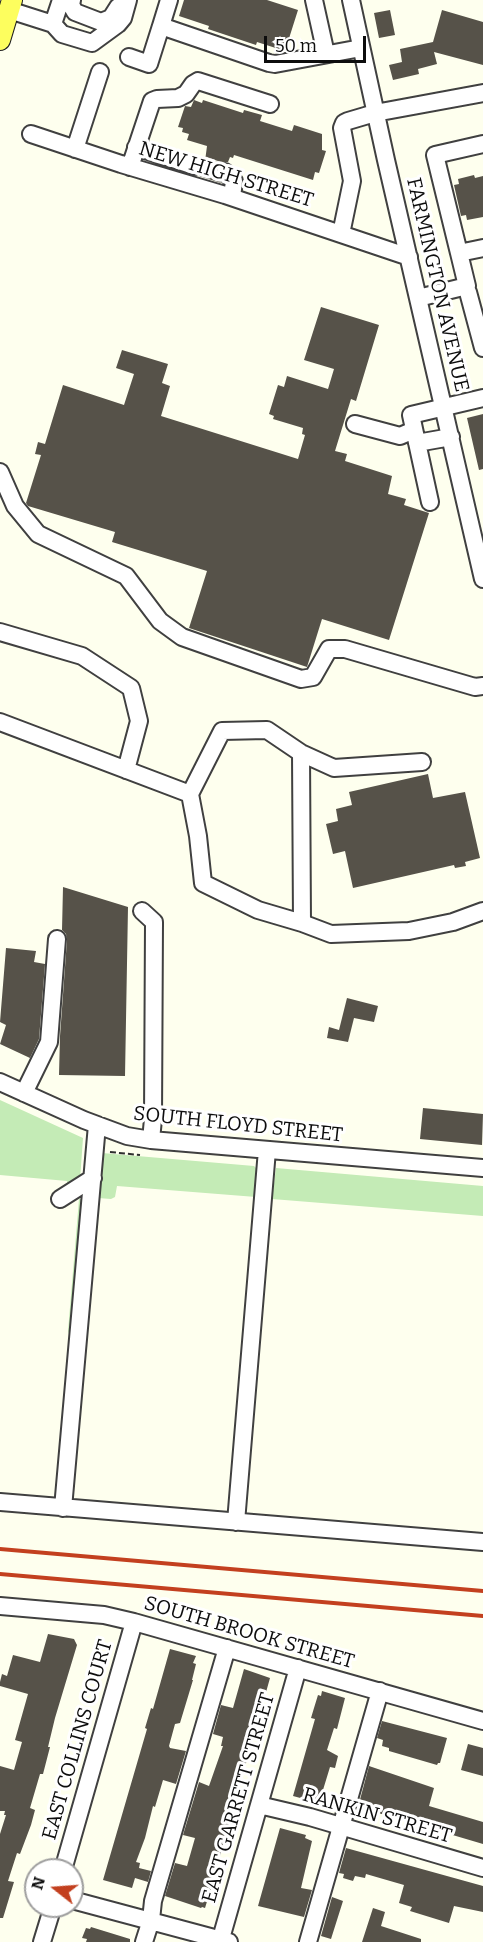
<!DOCTYPE html>
<style>
body{margin:0}
#map{position:relative;width:483px;height:1942px;overflow:hidden;background:#feffee;font-family:Bitter,serif}
canvas{display:block}
.north{position:absolute;left:24px;top:1858px;width:60px;height:60px;box-sizing:border-box;background:#fff;border:2px solid #9e9e9e;border-radius:50%;rotate:287deg;font-size:16px;font-weight:700;line-height:24px;text-align:center;color:#0d0d0d}
.north::after{content:'';display:block;margin:auto;width:21px;height:27px;background:#c3401f;clip-path:polygon(50% 0,100% 100%,50% 72%,0 100%)}
.scale{position:absolute;left:264px;top:36px;width:102px;height:27px;box-sizing:border-box;border:3px solid #0d0d0d;border-top:0;padding-left:8px;font-size:18px;line-height:21px;white-space:nowrap;color:#0d0d0d;-webkit-text-stroke:4px #fff;paint-order:stroke}
</style>
<div id="map">
<canvas width="483" height="1942"></canvas>
<div class="north">N</div>
<div class="scale">50 m</div>
</div>
<script>
const ctx = document.querySelector('canvas').getContext('2d');
ctx.lineJoin = 'round';
function paint(path, color) { ctx.fillStyle = color; ctx.fill(path, 'evenodd'); }
const shape = rows => new Path2D(rows.map(r => 'M' + r).join(''));
function strokePath(path, color, width, dash) { ctx.strokeStyle = color; ctx.lineWidth = width; ctx.lineCap = dash ? 'butt' : 'round'; ctx.setLineDash(dash || []); ctx.stroke(path); }
function label(font, color, halo, rows, align = 'center') {
  ctx.font = font + ' Bitter,serif'; ctx.lineWidth = 6; ctx.setLineDash([]); ctx.textBaseline = 'middle'; ctx.strokeStyle = halo; ctx.fillStyle = color; for (const [text, x, y, turn = 0] of rows) {
    ctx.save(); ctx.translate(x, y); ctx.rotate((+turn || 0) * Math.PI / 180); ctx.textAlign = isNaN(turn) ? turn : align; if (halo) ctx.strokeText(text, 0, 0); ctx.fillText(text, 0, 0); ctx.restore();
  }
}
const green = shape([
 [0,1100,83,1138,80,1180,68,1188,67,1181,0,1175],
 [102,1153,254,1166,258,1170,256,1197,117,1186,115,1197,111,1199,98,1198],
 [276,1168,483,1186,483,1216,272,1199],
 [79,1199,82,1199,69,1334,68,1331]
]);
const building = shape([
 [184,0,267,0,298,10,285,51,257,42,256,45,208,29,209,26,179,16],
 [390,10,395,35,379,38,374,13],
 [442,10,483,22,483,65,434,52,437,64,418,69,419,74,393,80,389,65,402,62,400,49,433,42],
 [194,100,202,103,203,100,243,113,244,110,262,115,260,121,292,131,294,125,322,134,322,150,326,151,319,173,315,172,313,180,234,155,233,158,230,157,228,162,222,162,215,169,215,175,221,183,199,176,204,169,207,146,187,140,189,134,182,132,183,128,178,127,185,106,191,107],
 [474,175,475,178,483,176,483,217,467,220,466,215,461,216,454,185,459,184,458,179],
 [321,307,379,325,356,401,351,399,335,451,347,454,345,461,392,476,388,494,406,499,404,505,429,513,389,640,322,619,307,667,189,628,207,571,112,542,115,532,28,506,26,503,41,455,35,454,38,442,45,444,63,385,124,405,134,374,116,368,122,350,168,364,162,383,170,386,161,416,298,459,305,435,302,434,303,428,273,419,274,416,269,414,278,385,284,387,287,376,328,389,334,369,304,360],
 [483,414,483,469,479,470,467,418],
 [428,774,433,798,465,792,480,858,465,862,466,866,455,868,454,865,353,888,345,851,333,854,326,824,338,821,336,809,352,805,349,792],
 [63,887,128,907,125,1076,59,1075,60,1036,67,940,66,934,62,930],
 [6,948,36,951,34,962,45,964,39,1039,30,1058,0,1044,6,1025,0,1022],
 [347,998,378,1006,374,1022,354,1018,348,1042,327,1038,329,1027,339,1030],
 [423,1108,483,1114,482,1145,420,1139],
 [48,1634,74,1639,77,1645,55,1718,48,1747,50,1747,43,1774,40,1774,30,1808,35,1810,31,1825,20,1854,17,1853,8,1881,14,1882,3,1918,0,1918,0,1834,6,1815,4,1815,5,1811,0,1811,0,1766,14,1770,22,1742,15,1740,28,1694,0,1686,0,1682,2,1674,7,1676,13,1655,40,1662],
 [170,1649,196,1656,193,1663,196,1664,192,1680,193,1680,180,1723,175,1724,169,1746,170,1748,186,1751,176,1784,163,1780,155,1807,153,1806,145,1838,136,1862,140,1863,139,1868,151,1871,148,1882,135,1878,132,1888,103,1880,147,1729,145,1728,151,1708,153,1709],
 [244,1669,270,1678,209,1895,205,1908,202,1907,201,1908,165,1896,175,1863,187,1866,195,1838,183,1835,199,1782,209,1786,223,1746,221,1746,223,1737,213,1734,221,1705,233,1708],
 [322,1691,345,1698,337,1729,334,1728,327,1750,338,1756,335,1768,330,1767,319,1803,293,1796,315,1719,311,1718,314,1708,318,1695,321,1696],
 [382,1721,447,1738,440,1763,438,1763,437,1765,389,1751,389,1748,382,1746,383,1740,377,1738],
 [468,1744,483,1748,483,1776,461,1770],
 [369,1766,434,1788,429,1806,483,1822,483,1844,358,1807],
 [280,1828,306,1835,305,1838,312,1841,301,1888,312,1890,304,1917,258,1906],
 [346,1848,483,1886,483,1912,454,1906,449,1923,410,1911,412,1907,399,1903,404,1885,366,1874,365,1878,355,1876,353,1881,343,1878,344,1874,339,1873],
 [332,1897,343,1901,331,1939,321,1936],
 [373,1908,385,1912,381,1926,421,1939,421,1942,362,1942],
 [91,1927,130,1939,130,1942,86,1942,87,1939,82,1938,86,1928,90,1929]
]);
const minorTunnel = shape([
 [203,164,225,172]
]);
const path = shape([
 [110,1152,140,1155]
]);
const minor = shape([
 [72,0,71,5,75,12,101,22,111,18,118,7],
 [169,0,161,26,269,63,275,64,361,48],
 [314,0,326,54],
 [351,0,386,160,483,579],
 [9,10,53,24,62,34,92,43,118,24,123,18,128,0],
 [53,24,61,0],
 [129,57,149,64,161,26],
 [31,134,121,164,225,195,409,257],
 [483,144,435,155,459,253,483,248],
 [136,147,194,166],
 [75,149,100,72],
 [130,167,152,101,157,99,178,98,186,94,193,84,198,81,270,104],
 [225,172,234,181,232,197],
 [341,234,352,181,342,128,344,123,348,121,375,113,483,93],
 [468,292,483,348],
 [418,298,467,286,459,253],
 [355,424,400,436,414,430],
 [417,443,451,437],
 [0,472,15,506,38,534,126,576,160,621,182,637,301,679,313,677,329,649,345,649,475,687,483,686],
 [430,502,411,415,483,398],
 [0,632,82,656,131,688,139,721,126,770],
 [0,722,190,794,198,836,203,883,258,910,302,923],
 [301,753,302,923,331,934,409,931,453,922,483,911],
 [190,794,222,731,267,730,301,753,334,768,422,762],
 [142,911,154,922,153,1119,151,1140],
 [0,1082,84,1120,127,1136,151,1140,483,1168],
 [24,1093,49,1042,57,939],
 [60,1199,93,1178],
 [0,1502,483,1542],
 [63,1508,97,1125],
 [236,1522,267,1150],
 [0,1606,104,1615,134,1622,483,1721],
 [259,1805,310,1817,483,1868],
 [63,1870,134,1622],
 [72,1900,229,1942],
 [42,1942,53,1906],
 [144,1942,151,1920,153,1901,227,1648],
 [220,1942,298,1668],
 [308,1942,380,1691]
]);
const major = shape([
 [0,40,12,0]
]);
const rail = shape([
 [0,1549,483,1591],
 [0,1574,483,1616]
]);
const streetNames = [
 ["NEW HIGH STREET",226,175,17],
 ["FARMINGTON AVENUE",437,285,77],
 ["SOUTH FLOYD STREET",238,1125,6],
 ["SOUTH BROOK STREET",249,1633,16],
 ["EAST COLLINS COURT",78,1740,-74],
 ["EAST GARRETT STREET",239,1798,-74],
 ["RANKIN STREET",377,1816,16]
];
paint(green, '#c4ebb6');
paint(building, '#565249');
strokePath(minorTunnel, '#dadbcc', 16, [16, 8]);
strokePath(minor, '#404040', 20);
strokePath(major, '#1e1e1e', 22);
strokePath(path, '#2f2f2f', 2, [6, 3]);
strokePath(minor, '#fff', 16);
strokePath(major, '#fdfe5e', 20);
strokePath(rail, '#c3401f', 4);
label('20px', '#0d0d0d', '#fff', streetNames);
</script>
